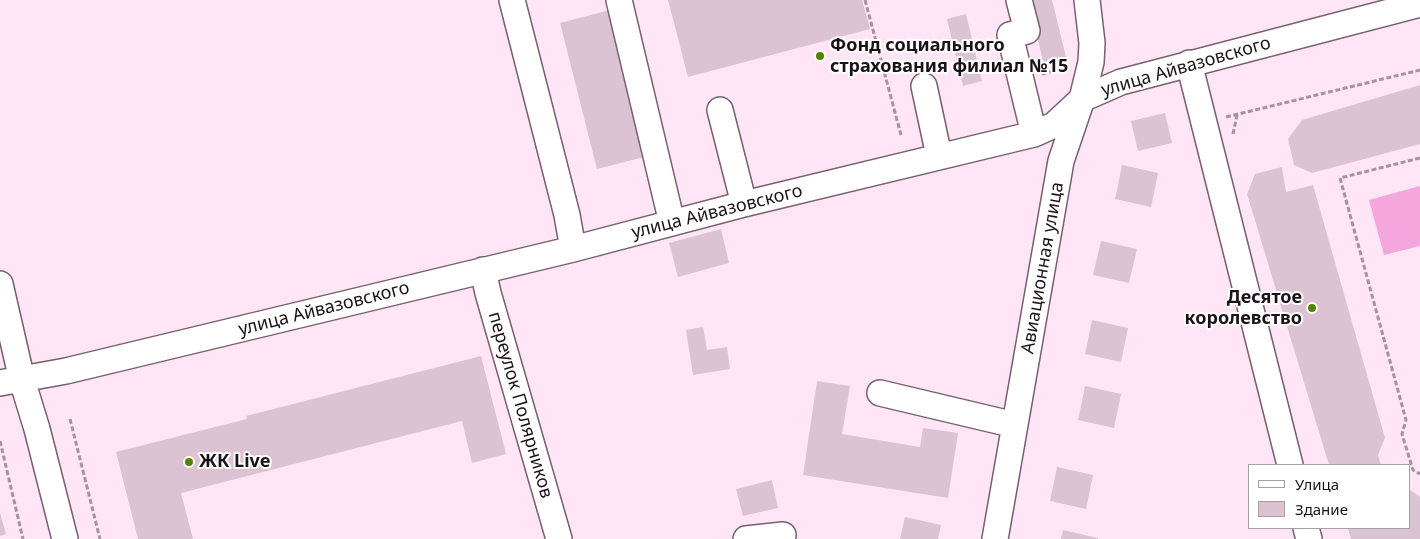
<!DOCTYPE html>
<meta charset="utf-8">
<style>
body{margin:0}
#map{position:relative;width:1420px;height:539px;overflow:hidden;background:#ffe5f6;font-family:"Noto Sans",sans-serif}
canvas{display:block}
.legend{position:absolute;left:1248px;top:464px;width:162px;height:65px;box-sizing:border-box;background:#fff;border:1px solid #a4a0a3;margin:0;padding:6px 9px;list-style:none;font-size:15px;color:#1b1218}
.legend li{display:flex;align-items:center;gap:10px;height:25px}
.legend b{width:25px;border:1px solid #a4a0a3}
</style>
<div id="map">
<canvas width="1420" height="539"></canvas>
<ul class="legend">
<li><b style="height:6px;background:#fff"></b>Улица</li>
<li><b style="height:14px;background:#dcc3d4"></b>Здание</li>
</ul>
</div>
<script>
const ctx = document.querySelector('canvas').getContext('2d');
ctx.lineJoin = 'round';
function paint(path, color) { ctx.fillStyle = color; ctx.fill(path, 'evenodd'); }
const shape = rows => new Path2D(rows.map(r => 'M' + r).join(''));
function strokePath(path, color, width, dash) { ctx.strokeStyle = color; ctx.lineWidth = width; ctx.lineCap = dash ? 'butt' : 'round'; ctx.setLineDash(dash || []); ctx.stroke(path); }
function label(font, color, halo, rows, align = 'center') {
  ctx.font = font + ' "Noto Sans",sans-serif'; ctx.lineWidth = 4; ctx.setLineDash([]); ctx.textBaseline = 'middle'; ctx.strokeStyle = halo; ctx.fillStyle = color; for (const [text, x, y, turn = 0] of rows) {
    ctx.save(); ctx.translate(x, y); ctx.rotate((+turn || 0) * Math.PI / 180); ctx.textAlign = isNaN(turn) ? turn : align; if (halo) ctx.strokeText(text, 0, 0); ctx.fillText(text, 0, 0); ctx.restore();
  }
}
const green = shape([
 [1420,186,1420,246,1384,255,1369,200]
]);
const building = shape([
 [668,0,862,0,870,29,688,77],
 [1029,0,1052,0,1067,61,1044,66],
 [614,9,652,155,597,169,560,23],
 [966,14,982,81,963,86,947,19],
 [1420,85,1420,144,1312,173,1294,165,1288,139,1302,120],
 [1165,113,1172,143,1138,151,1131,121],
 [1122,165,1158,173,1151,207,1115,199],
 [1282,167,1286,192,1313,185,1385,438,1378,455,1381,465,1329,465,1247,194,1255,174],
 [721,229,729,263,678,277,669,243],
 [1101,241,1137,249,1129,283,1093,275],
 [1092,320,1128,328,1121,362,1085,354],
 [703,327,707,350,727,347,730,369,693,375,686,330],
 [481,356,506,454,472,463,462,421,181,493,193,539,138,539,116,452,247,419,246,416],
 [817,381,850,386,842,434,920,447,923,428,958,433,948,498,803,475],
 [1085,386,1121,394,1114,428,1078,420],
 [1057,467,1093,475,1086,509,1050,501],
 [772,480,778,508,743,516,736,489],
 [1409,489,1420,497,1420,539,1351,539,1348,528,1409,528],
 [0,513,6,534,0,536],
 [905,517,941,525,938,539,900,539],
 [1063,530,1098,538,1098,539,1061,539]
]);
const path = shape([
 [865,0,901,135],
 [1042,74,1058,70],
 [1226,117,1420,70],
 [1233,134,1237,115],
 [1420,158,1340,178,1406,420,1402,434,1413,470,1420,474],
 [70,419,100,539],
 [0,441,23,539]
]);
const minor = shape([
 [512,0,567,215,573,249],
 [619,0,672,223],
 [1019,0,1027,31,1010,35,1034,134],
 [1189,63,1290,465],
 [924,86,939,156],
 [720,110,744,204],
 [483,270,488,293,559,539],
 [0,284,22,380,37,429,65,539],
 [0,383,66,371,573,249,744,204,1034,134,1054,125,1082,99,1121,82,1420,4],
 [880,393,1015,425],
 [1306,528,1309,539],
 [746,539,783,535],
 [995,539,1061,161,1082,99,1091,62,1092,43,1087,0]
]);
const markers = [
 [820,56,5,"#588002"],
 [1312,308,5,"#588002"],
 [189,462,5,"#588002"]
];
const poiNames = [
 ["Фонд социального",830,46],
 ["страхования филиал №15",830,67],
 ["Десятое",1302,298,"right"],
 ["королевство",1302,319,"right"],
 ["ЖК Live",199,462]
];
const streetNames = [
 ["улица Айвазовского",1186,67,-16],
 ["улица Айвазовского",717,212,-14],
 ["Авиационная улица",1043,268,-80],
 ["улица Айвазовского",324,309,-14],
 ["переулок Полярников",520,405,74]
];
paint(green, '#f5a6dd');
paint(building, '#dcc3d4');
strokePath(minor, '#76606f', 28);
strokePath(path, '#a6939f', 3, [5, 2.5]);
strokePath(minor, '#fff', 25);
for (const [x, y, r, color] of markers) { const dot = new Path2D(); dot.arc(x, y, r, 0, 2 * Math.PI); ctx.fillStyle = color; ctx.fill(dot); strokePath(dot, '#fff', 2); }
label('bold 18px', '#1b1218', '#fff', poiNames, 'left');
label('18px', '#1b1218', '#fff', streetNames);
</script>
